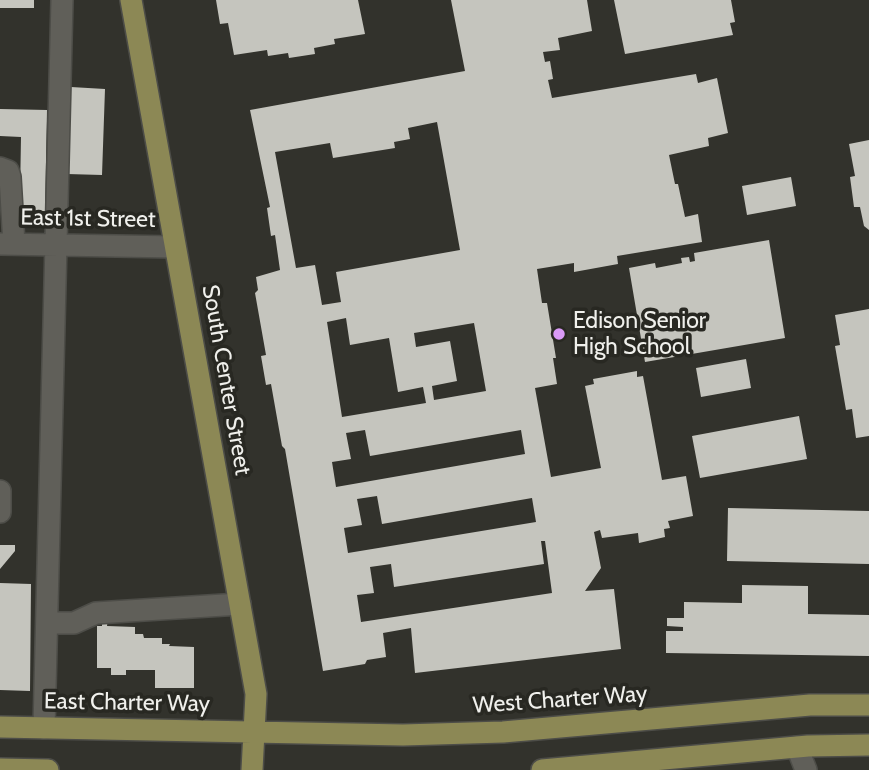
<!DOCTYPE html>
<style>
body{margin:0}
canvas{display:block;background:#32322c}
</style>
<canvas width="869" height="770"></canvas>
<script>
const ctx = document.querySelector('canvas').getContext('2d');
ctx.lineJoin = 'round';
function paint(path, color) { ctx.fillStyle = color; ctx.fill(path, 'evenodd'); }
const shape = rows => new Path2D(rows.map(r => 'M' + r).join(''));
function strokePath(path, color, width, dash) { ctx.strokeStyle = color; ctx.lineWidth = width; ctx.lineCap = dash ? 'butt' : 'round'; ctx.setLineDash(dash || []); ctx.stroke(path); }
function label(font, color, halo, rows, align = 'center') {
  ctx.font = font + ' Cabin,sans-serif'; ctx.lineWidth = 7; ctx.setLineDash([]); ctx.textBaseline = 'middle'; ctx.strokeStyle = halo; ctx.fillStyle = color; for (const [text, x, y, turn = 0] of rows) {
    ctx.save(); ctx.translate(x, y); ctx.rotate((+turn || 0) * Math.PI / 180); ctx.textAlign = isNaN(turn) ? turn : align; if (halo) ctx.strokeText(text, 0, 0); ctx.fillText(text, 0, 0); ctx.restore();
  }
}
const building = shape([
 [0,0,34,0,34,8,0,8],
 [216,0,358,0,365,34,334,39,335,44,314,48,315,54,289,58,288,53,268,56,267,50,234,55,228,23,220,24],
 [451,0,587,0,592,31,558,38,560,50,543,52,545,62,550,61,553,79,548,80,552,98,696,74,698,83,717,78,728,133,708,138,709,146,669,155,675,184,678,184,685,217,698,214,702,242,617,256,618,264,574,272,574,263,537,269,542,303,547,303,556,358,553,358,557,384,535,388,551,477,601,468,585,386,594,384,593,379,637,371,637,377,643,376,662,480,686,476,693,516,668,521,670,528,664,529,665,537,639,543,638,533,602,538,600,530,594,532,601,568,585,591,614,589,621,649,415,673,411,628,383,633,386,657,367,660,365,664,323,671,285,449,282,446,271,384,266,385,261,356,266,355,255,293,258,290,256,277,280,270,275,235,271,236,267,208,270,207,250,110,465,71],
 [437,122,460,250,336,272,341,302,322,305,315,265,296,268,275,152,330,143,333,158,395,148,394,142,410,139,408,128],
 [346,318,350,345,389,338,398,392,423,387,426,403,342,417,327,322],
 [474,323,486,391,434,400,432,386,457,381,450,341,416,347,414,333],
 [365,430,370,456,521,430,525,454,336,487,332,462,351,459,346,433],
 [377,496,382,524,532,498,536,522,348,553,344,528,362,525,357,499],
 [541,541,545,541,552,593,361,622,357,595,374,593,370,567,391,564,394,587,544,564],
 [614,0,731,0,735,22,730,23,733,35,625,54],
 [71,87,105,89,102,175,67,174],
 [0,109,47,110,45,211,22,211,22,196,20,196,21,137,0,136],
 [869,140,869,230,864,226,860,207,854,207,850,177,855,176,849,144],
 [791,177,796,206,747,215,742,186],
 [769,240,785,338,645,362,629,268,655,263,656,268,682,263,681,258,689,257,690,262,695,261,694,253],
 [869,309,869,436,856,438,852,409,846,410,835,346,840,345,835,315],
 [746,359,751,388,701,397,696,368],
 [799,416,807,459,700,478,692,436],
 [728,508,869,511,869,564,727,561],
 [0,545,15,545,15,551,0,569],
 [0,583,31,584,30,691,0,690],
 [742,585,808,586,808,614,869,615,869,656,666,653,666,631,683,631,683,627,667,626,667,618,684,618,684,602,742,603],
 [102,618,108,618,107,626,135,627,135,634,143,634,144,638,162,638,162,644,170,644,169,646,194,647,194,688,155,688,155,670,126,670,126,675,111,675,111,668,97,668,97,626,102,626]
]);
const minor = shape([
 [0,168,8,171,10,177,14,244],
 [0,244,175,247],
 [0,491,0,512],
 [47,623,74,623,96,613,240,604],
 [44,728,62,0],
 [797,747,806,770]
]);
const major = shape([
 [131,0,256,694,252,770],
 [0,727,403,735,503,732,810,705,869,705],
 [0,769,48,770],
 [542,770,808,746,869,745]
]);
const markers = [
 [559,334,7,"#da9af7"]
];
const streetNames = [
 ["East 1st Street",88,219,1],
 ["South Center Street",226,380,80],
 ["West Charter Way",560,700,-4],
 ["East Charter Way",127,703,1]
];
const poiNames = [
 ["Edison Senior",573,321],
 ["High School",573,347]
];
paint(building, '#c5c5be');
strokePath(minor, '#4d4d48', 24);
strokePath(major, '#4d4d48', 24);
strokePath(minor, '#605f59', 21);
strokePath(major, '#8c8855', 21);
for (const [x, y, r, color] of markers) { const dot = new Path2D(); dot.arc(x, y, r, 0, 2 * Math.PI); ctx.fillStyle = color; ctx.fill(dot); strokePath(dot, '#282822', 2.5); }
label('23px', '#f0f0ec', '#282822', streetNames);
label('23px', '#f0f0ec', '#282822', poiNames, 'left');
</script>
